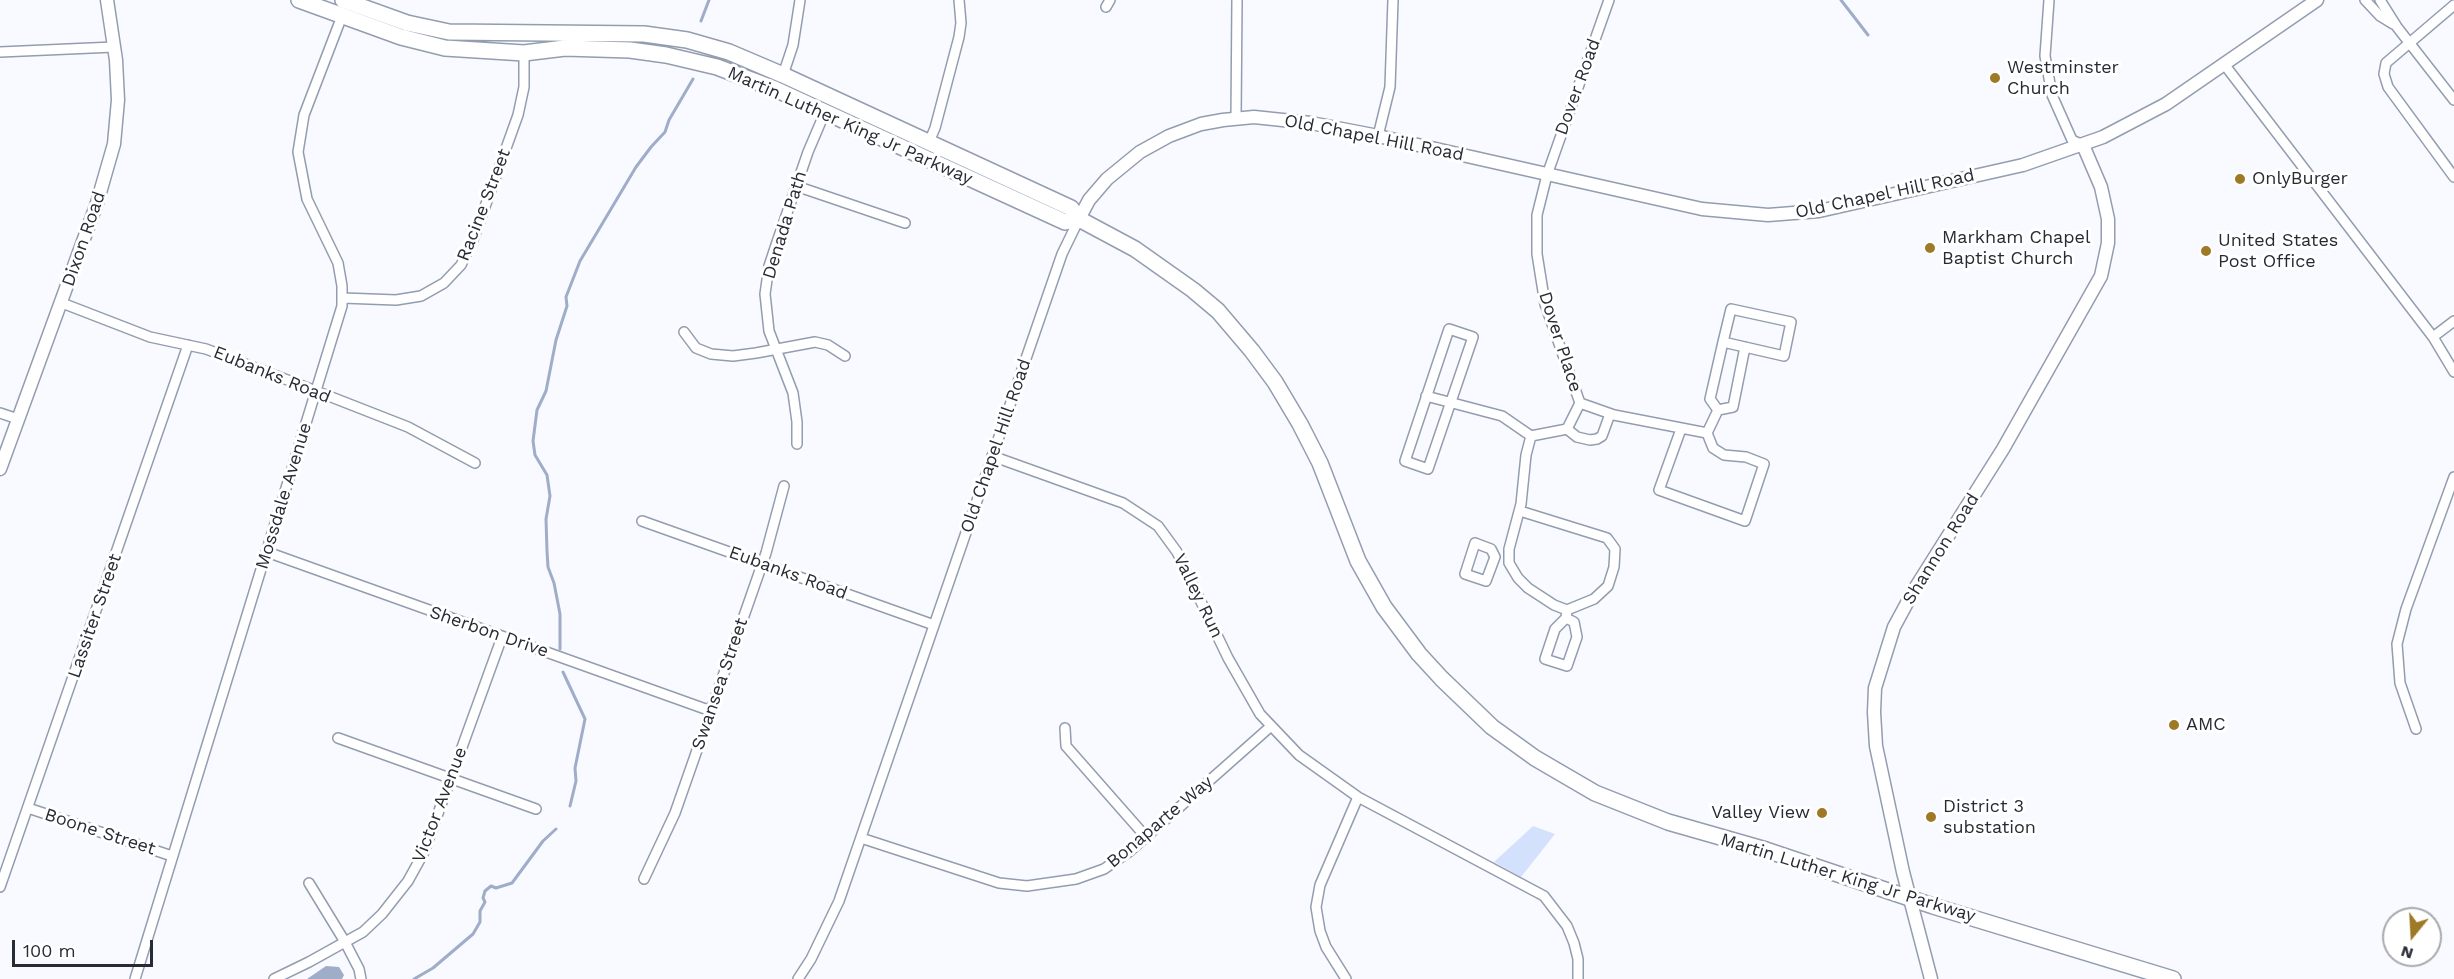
<!DOCTYPE html>
<style>
body{margin:0}
#map{position:relative;width:2454px;height:979px;overflow:hidden;background:#f8faff;font-family:"Work Sans",sans-serif}
canvas{display:block}
.north{position:absolute;left:2382px;top:907px;width:60px;height:60px;box-sizing:border-box;background:#fff;border:2px solid #a9aaad;border-radius:50%;rotate:198deg;font-size:16px;font-weight:700;line-height:24px;text-align:center;color:#272b33}
.north::after{content:'';display:block;margin:auto;width:21px;height:27px;background:#9e7926;clip-path:polygon(50% 0,100% 100%,50% 72%,0 100%)}
.scale{position:absolute;left:12px;top:940px;width:141px;height:27px;box-sizing:border-box;border:3px solid #272b33;border-top:0;padding-left:8px;font-size:18px;line-height:21px;white-space:nowrap;color:#272b33;-webkit-text-stroke:4px #fff;paint-order:stroke}
</style>
<div id="map">
<canvas width="2454" height="979"></canvas>
<div class="north">N</div>
<div class="scale">100 m</div>
</div>
<script>
const ctx = document.querySelector('canvas').getContext('2d');
ctx.lineJoin = 'round';
function paint(path, color) { ctx.fillStyle = color; ctx.fill(path, 'evenodd'); }
const shape = rows => new Path2D(rows.map(r => 'M' + r).join(''));
function strokePath(path, color, width, dash) { ctx.strokeStyle = color; ctx.lineWidth = width; ctx.lineCap = dash ? 'butt' : 'round'; ctx.setLineDash(dash || []); ctx.stroke(path); }
function label(font, color, halo, rows, align = 'center') {
  ctx.font = font + ' "Work Sans",sans-serif'; ctx.lineWidth = 6; ctx.setLineDash([]); ctx.textBaseline = 'middle'; ctx.strokeStyle = halo; ctx.fillStyle = color; for (const [text, x, y, turn = 0] of rows) {
    ctx.save(); ctx.translate(x, y); ctx.rotate((+turn || 0) * Math.PI / 180); ctx.textAlign = isNaN(turn) ? turn : align; if (halo) ctx.strokeText(text, 0, 0); ctx.fillText(text, 0, 0); ctx.restore();
  }
}
const green = shape([
 [1533,826,1555,834,1521,877,1494,862]
]);
const water = shape([
 [326,966,339,967,344,975,342,979,307,979]
]);
const stream = shape([
 [1841,0,1868,35],
 [701,21,709,0],
 [560,649,560,614,554,583,548,567,547,551,546,519,550,496,547,475,535,455,533,441,537,410,546,391,556,340,567,306,566,297,580,261,636,167,651,147,665,132,669,120,693,79],
 [563,672,585,719,575,768,576,781,570,806],
 [414,979,433,968,473,934,480,922,480,911,485,902,483,898,485,891,491,886,496,888,512,883,543,841,556,829]
]);
const minor = shape([
 [2049,0,2045,56,2052,95,2072,140,2083,145],
 [2365,0,2380,16,2393,24],
 [2380,0,2397,27,2454,100],
 [2454,5,2386,63,2384,74,2388,87,2454,177],
 [1106,7,1110,0],
 [0,52,114,47],
 [2224,64,2433,337,2454,372],
 [783,75,793,45,800,0],
 [1236,118,1237,0],
 [1378,136,1390,87,1393,0],
 [929,142,935,128,959,37,961,23,959,0],
 [796,186,905,223],
 [343,298,396,300,421,296,444,283,461,265,473,240,518,115,524,87,524,53],
 [62,303,150,337,206,349,298,384,408,427,475,463],
 [1449,329,1473,337,1428,469,1405,461,1449,329],
 [684,332,696,348,711,354,733,356,756,353,815,342,828,345,845,356],
 [2433,337,2454,321],
 [1723,342,1784,356,1791,322,1731,309,1723,342,1710,399,1718,410,1733,407,1745,347],
 [1426,396,1502,416,1531,436],
 [1580,403,1614,415,1707,433],
 [0,413,18,419],
 [1567,429,1577,437,1590,440,1597,439,1602,436,1610,414],
 [1681,429,1659,490,1745,521,1764,464,1746,457,1724,455,1713,448,1707,433,1718,410],
 [1531,436,1567,429,1580,403,1545,304,1537,254,1537,215,1547,175,1609,0],
 [1531,436,1526,455,1521,504,1509,549,1509,563,1518,578,1528,588,1554,605,1567,610,1566,618],
 [797,444,797,422,793,393,769,331,765,294,769,266,776,245,808,152,825,112],
 [992,456,1123,503,1158,526,1177,552,1228,658,1260,714,1299,755,1358,797],
 [1520,511,1607,538,1615,549,1614,567,1608,586,1594,599,1567,610],
 [642,521,934,625],
 [1475,543,1491,549,1495,557,1486,581,1465,574,1475,543],
 [267,552,711,711],
 [1566,618,1574,622,1577,637,1567,666,1545,659,1555,629,1566,618],
 [1065,728,1066,746,1146,837],
 [2416,729,2400,683,2397,644,2406,609,2454,477],
 [338,738,536,809],
 [28,808,172,856],
 [861,838,999,883,1027,886,1076,879,1104,869,1130,851,1270,727],
 [644,879,675,813,766,553,784,486],
 [309,883,345,942,359,969,361,979],
 [0,887,188,345],
 [135,979,342,306,342,286,338,263,307,199,298,152,304,115,342,16],
 [274,979,309,962,363,932,382,914,408,881,424,852,502,637],
 [798,979,811,959,839,901,1062,254,1079,219],
 [1346,979,1326,947,1320,931,1316,907,1320,885,1358,797,1544,896,1567,926,1574,943,1578,959,1578,979]
]);
const tertiary = shape([
 [1079,219,1089,200,1107,179,1140,152,1169,136,1201,124,1223,120,1254,117,1311,123,1378,136,1702,209,1768,215,1819,211,2023,165,2103,137,2166,104,2317,0],
 [0,469,97,203,114,144,118,100,116,60,107,0],
 [1931,979,1903,872,1876,746,1874,712,1875,688,1894,627,1914,590,2003,449,2101,276,2108,243,2108,219,2101,187,2083,145]
]);
const primary = shape([
 [299,0,401,37,445,48,524,53,565,48,630,50,666,55,717,67,775,89,1065,222,1079,219],
 [343,0,407,23,449,32,644,34,687,40,729,52,783,75,1071,208,1079,219,1135,249,1193,290,1218,311,1252,351,1275,382,1300,424,1320,463,1358,561,1384,607,1419,654,1442,679,1492,727,1535,758,1595,793,1668,822,1766,850,1933,906,2173,979]
]);
const markers = [
 [1995,78,6,"#9e7926"],
 [2240,179,6,"#9e7926"],
 [1930,248,6,"#9e7926"],
 [2206,251,6,"#9e7926"],
 [2174,725,6,"#9e7926"],
 [1822,813,6,"#9e7926"],
 [1931,817,6,"#9e7926"]
];
const poiNames = [
 ["Westminster",2007,68],
 ["Church",2007,89],
 ["OnlyBurger",2252,179],
 ["Markham Chapel",1942,238],
 ["Baptist Church",1942,259],
 ["United States",2218,241],
 ["Post Office",2218,262],
 ["AMC",2186,725],
 ["District 3",1943,807],
 ["substation",1943,828],
 ["Valley View",1810,813,"right"]
];
const streetNames = [
 ["Dover Road",1578,87,-70],
 ["Martin Luther King Jr Parkway",850,126,24],
 ["Old Chapel Hill Road",1374,138,11],
 ["Old Chapel Hill Road",1885,194,-12],
 ["Racine Street",484,205,-69],
 ["Denada Path",785,225,-73],
 ["Dixon Road",84,239,-71],
 ["Dover Place",1560,342,72],
 ["Eubanks Road",272,375,22],
 ["Old Chapel Hill Road",996,446,-71],
 ["Mossdale Avenue",284,496,-73],
 ["Shannon Road",1941,549,-58],
 ["Eubanks Road",788,573,20],
 ["Valley Run",1198,596,64],
 ["Lassiter Street",95,616,-71],
 ["Sherbon Drive",489,632,19],
 ["Swansea Street",720,684,-71],
 ["Victor Avenue",440,805,-69],
 ["Bonaparte Way",1160,822,-40],
 ["Boone Street",100,832,18],
 ["Martin Luther King Jr Parkway",1848,878,17]
];
paint(green, '#d3e1fc');
paint(water, '#9fadc8');
strokePath(stream, '#9fadc8', 3);
strokePath(minor, '#939db0', 12);
strokePath(tertiary, '#939db0', 15);
strokePath(primary, '#939db0', 18);
strokePath(minor, '#fff', 9);
strokePath(tertiary, '#fff', 12);
strokePath(primary, '#fff', 15);
for (const [x, y, r, color] of markers) { const dot = new Path2D(); dot.arc(x, y, r, 0, 2 * Math.PI); ctx.fillStyle = color; ctx.fill(dot); strokePath(dot, '#fff', 2); }
label('18px', '#272b33', '#fff', poiNames, 'left');
label('18px', '#272b33', '#fff', streetNames);
</script>
